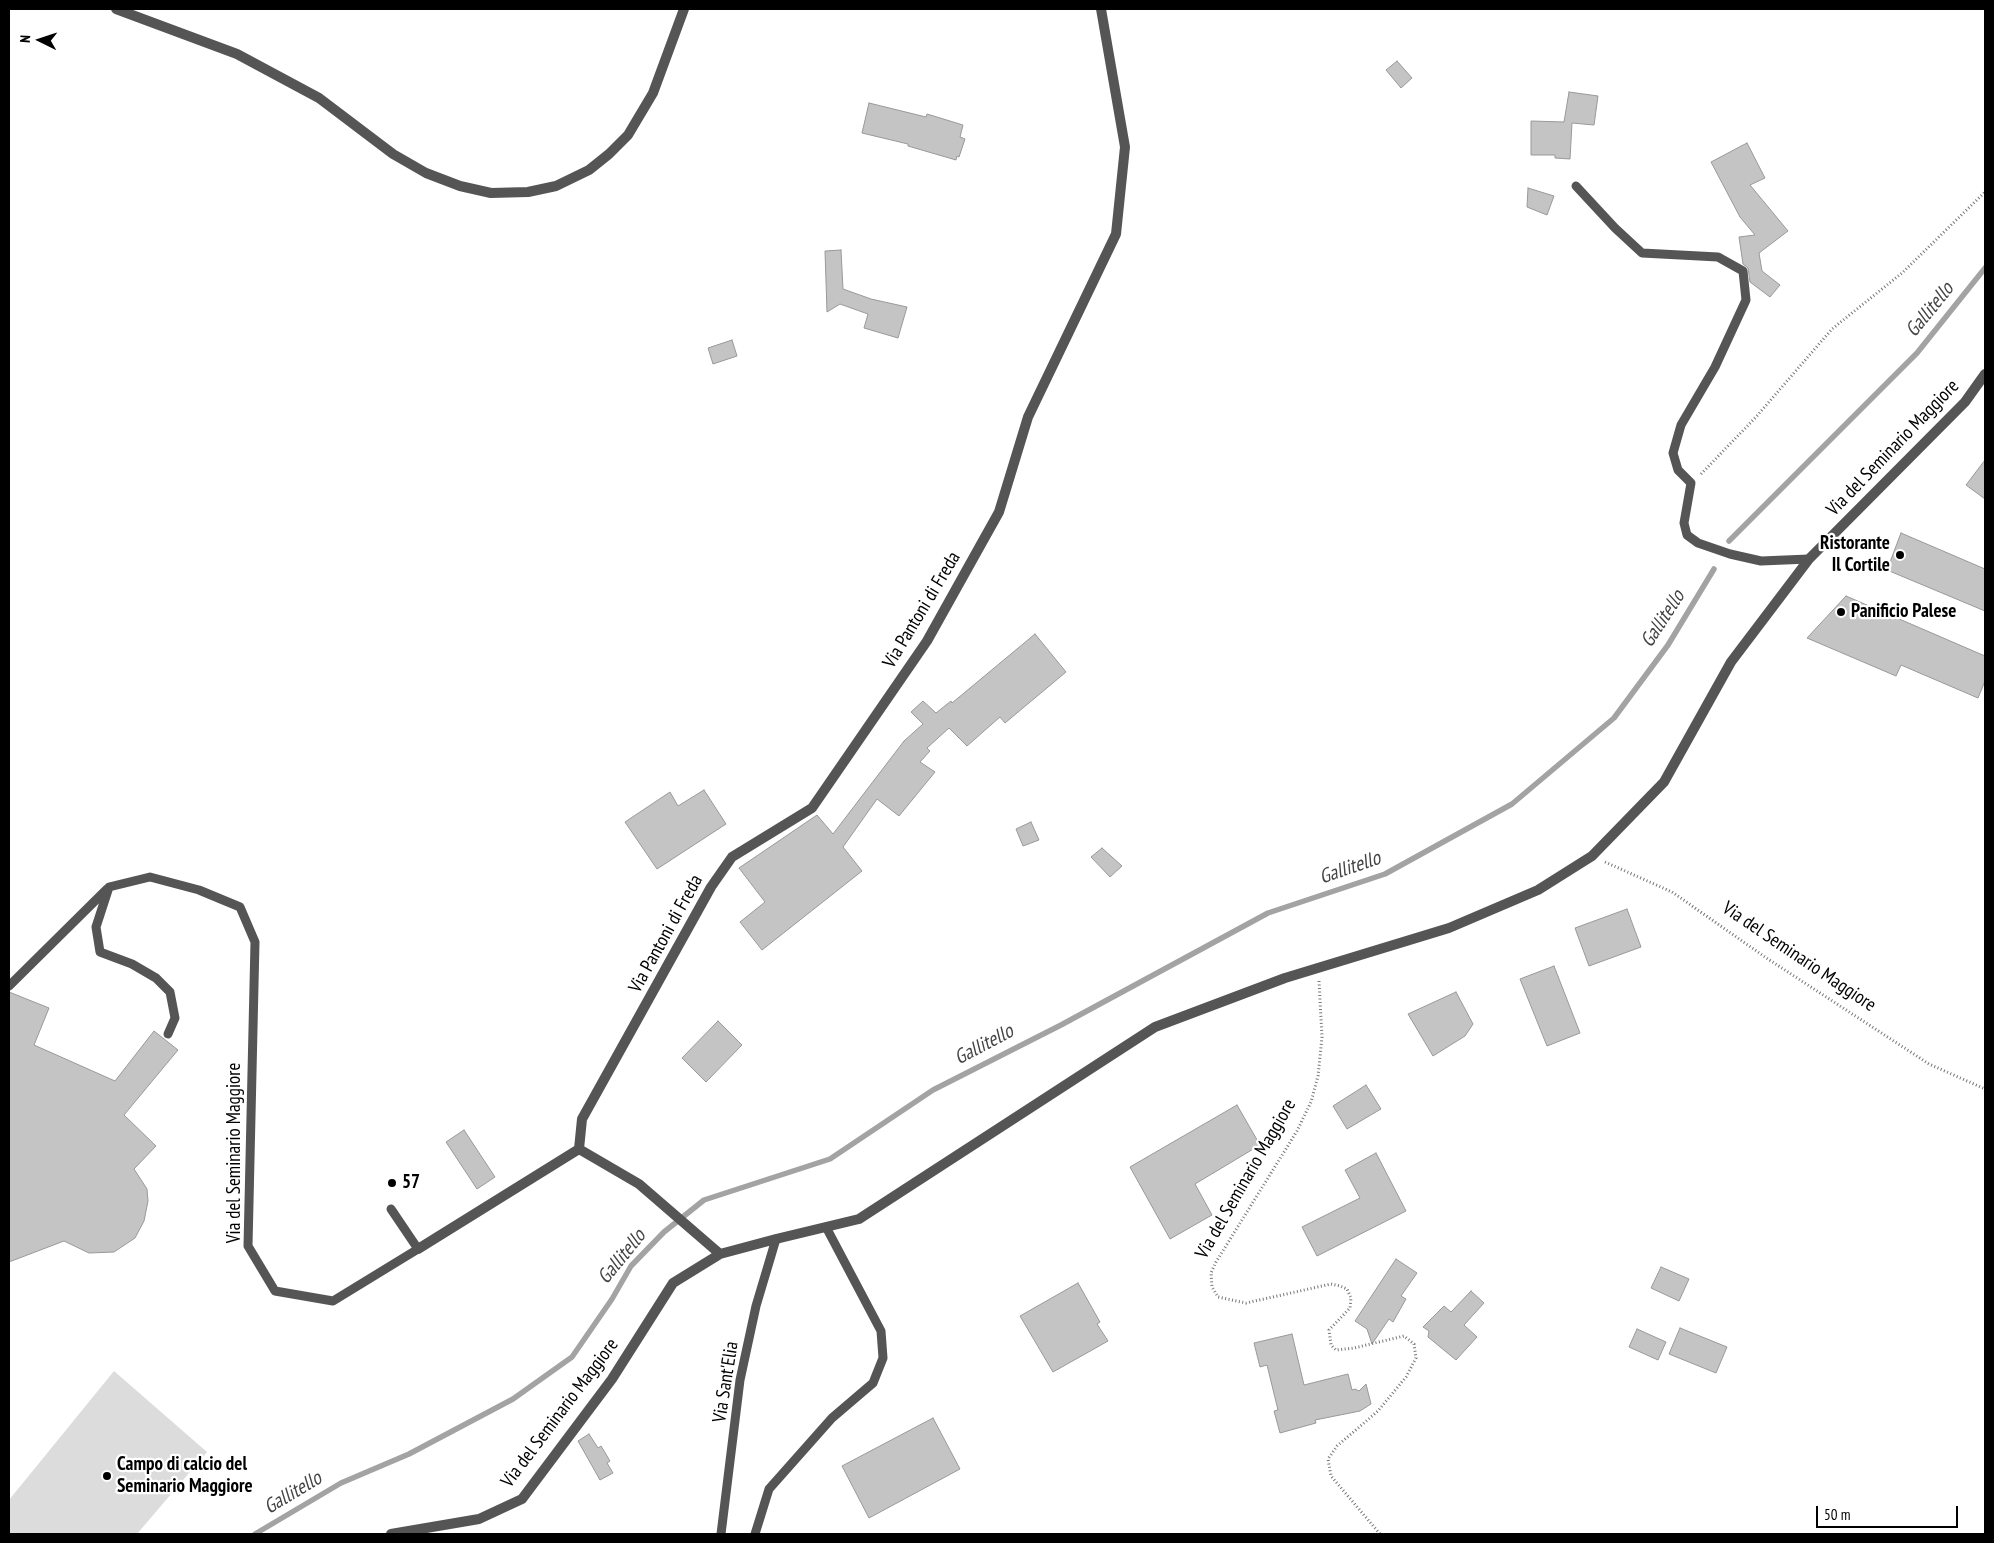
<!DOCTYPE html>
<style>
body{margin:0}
#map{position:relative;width:1994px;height:1543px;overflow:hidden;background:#fff;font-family:"PT Sans Narrow",sans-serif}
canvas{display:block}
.frame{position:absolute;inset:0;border:10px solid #000;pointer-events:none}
.north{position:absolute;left:15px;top:15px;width:50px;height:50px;-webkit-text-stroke:4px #fff;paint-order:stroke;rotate:274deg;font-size:14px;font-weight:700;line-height:20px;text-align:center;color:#000}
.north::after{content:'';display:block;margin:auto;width:18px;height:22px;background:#000;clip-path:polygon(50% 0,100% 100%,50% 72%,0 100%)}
.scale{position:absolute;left:1816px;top:1506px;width:142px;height:22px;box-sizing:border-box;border:2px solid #000;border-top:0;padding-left:6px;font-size:15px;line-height:18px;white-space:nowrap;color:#000;-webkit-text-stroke:4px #fff;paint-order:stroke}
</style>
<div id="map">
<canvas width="1994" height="1543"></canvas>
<div class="frame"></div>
<div class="north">N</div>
<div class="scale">50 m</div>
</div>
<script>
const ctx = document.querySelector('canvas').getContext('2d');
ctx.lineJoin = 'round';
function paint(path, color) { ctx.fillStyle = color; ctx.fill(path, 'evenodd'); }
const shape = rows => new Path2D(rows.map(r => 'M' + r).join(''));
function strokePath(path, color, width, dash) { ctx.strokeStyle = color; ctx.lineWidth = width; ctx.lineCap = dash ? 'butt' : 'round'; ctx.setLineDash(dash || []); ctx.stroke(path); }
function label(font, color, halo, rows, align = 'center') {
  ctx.font = font + ' "PT Sans Narrow",sans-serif'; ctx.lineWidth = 4.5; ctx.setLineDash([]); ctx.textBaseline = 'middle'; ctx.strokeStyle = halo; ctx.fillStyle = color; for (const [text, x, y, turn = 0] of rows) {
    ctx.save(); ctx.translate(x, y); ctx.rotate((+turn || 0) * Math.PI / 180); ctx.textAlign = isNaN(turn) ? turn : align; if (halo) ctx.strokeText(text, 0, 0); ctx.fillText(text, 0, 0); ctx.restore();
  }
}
const green = shape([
 [114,1371,207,1452,137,1534,9,1534,9,1500]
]);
const stream = shape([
 [1729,541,1917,353,1985,268],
 [255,1534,341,1483,409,1454,513,1399,572,1357,612,1299,631,1266,664,1232,704,1200,830,1159,933,1090,1061,1025,1268,913,1385,874,1512,804,1614,718,1668,645,1714,569]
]);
const building = shape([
 [1397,61,1412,78,1401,88,1386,70,1397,61],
 [1569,92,1598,96,1594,125,1572,123,1570,159,1555,158,1555,155,1531,155,1531,121,1564,122,1569,92],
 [869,103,926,117,927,114,963,125,960,137,965,139,959,157,957,156,956,160,908,146,908,144,862,133,869,103],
 [1747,143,1765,178,1750,185,1788,231,1759,253,1762,271,1780,285,1770,297,1750,282,1748,268,1743,264,1739,237,1755,235,1740,217,1711,162,1747,143],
 [1528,188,1554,196,1547,215,1527,207,1528,188],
 [841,250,843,289,871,299,907,307,898,338,864,328,868,314,840,304,827,312,825,251,841,250],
 [732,340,737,356,713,364,708,348,732,340],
 [1985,460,1985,499,1966,485,1985,460],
 [1901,533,1985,569,1985,611,1887,570,1901,533],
 [1846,596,1985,656,1985,681,1978,698,1901,665,1896,676,1807,638,1846,596],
 [1035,634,1066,672,1005,723,1000,717,967,746,949,728,927,748,930,751,920,762,935,772,899,816,877,799,843,847,862,871,762,950,740,922,765,902,739,868,817,815,833,834,904,741,923,724,911,712,923,701,936,713,951,701,952,703,1035,634],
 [704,790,726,824,657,869,625,822,670,792,678,806,704,790],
 [1031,822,1039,840,1023,846,1016,829,1031,822],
 [1102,848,1122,866,1110,877,1091,857,1102,848],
 [1627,909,1641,947,1589,966,1575,928,1627,909],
 [1554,966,1580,1033,1547,1046,1520,979,1554,966],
 [9,992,49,1008,34,1045,115,1081,154,1031,178,1050,124,1115,156,1146,134,1169,147,1189,148,1201,144,1221,135,1238,114,1252,89,1253,64,1241,9,1262,9,992],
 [1456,992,1473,1024,1465,1036,1433,1056,1408,1014,1456,992],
 [718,1021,742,1045,706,1082,682,1058,718,1021],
 [1366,1085,1381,1109,1347,1129,1333,1106,1366,1085],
 [1237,1105,1260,1145,1195,1184,1212,1215,1170,1239,1130,1167,1237,1105],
 [464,1130,495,1177,477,1189,446,1142,464,1130],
 [1376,1153,1406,1211,1317,1256,1302,1227,1360,1198,1345,1170,1376,1153],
 [1396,1259,1417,1273,1401,1296,1406,1299,1393,1322,1389,1319,1372,1344,1367,1329,1355,1321,1396,1259],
 [1661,1267,1689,1279,1679,1301,1651,1288,1661,1267],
 [1078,1283,1100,1322,1097,1324,1108,1341,1053,1372,1020,1316,1078,1283],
 [1471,1291,1484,1303,1464,1325,1477,1337,1456,1360,1428,1337,1429,1331,1423,1327,1444,1306,1451,1312,1471,1291],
 [1680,1328,1727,1347,1716,1373,1669,1354,1680,1328],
 [1637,1329,1666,1342,1658,1360,1629,1347,1637,1329],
 [1292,1334,1304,1385,1348,1374,1352,1390,1355,1389,1359,1391,1366,1384,1371,1404,1360,1411,1315,1420,1316,1423,1280,1433,1274,1411,1278,1410,1267,1365,1260,1367,1254,1343,1292,1334],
 [933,1418,960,1469,869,1518,842,1466,933,1418],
 [589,1434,598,1448,601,1446,610,1461,607,1463,613,1473,600,1480,578,1441,589,1434]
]);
const path = shape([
 [1701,474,1756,417,1832,329,1902,273,1985,192],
 [1605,862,1672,892,1768,959,1929,1064,1985,1089],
 [1319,981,1322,1037,1318,1076,1311,1102,1297,1131,1216,1262,1211,1273,1212,1287,1218,1297,1246,1303,1331,1284,1340,1286,1347,1289,1351,1298,1350,1308,1329,1330,1331,1345,1336,1350,1354,1348,1404,1336,1414,1344,1416,1358,1406,1377,1378,1411,1337,1446,1328,1459,1331,1476,1380,1534]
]);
const service = shape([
 [1576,186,1615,228,1642,253,1718,257,1743,271,1746,300,1715,367,1681,425,1673,453,1678,470,1691,483,1684,523,1687,535,1698,543,1730,554,1761,561,1809,559],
 [9,986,107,889],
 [168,1034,175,1018,170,992,156,978,132,964,100,952,96,927,109,887,150,877,199,890,240,907,255,942,248,1246,275,1291,333,1301,418,1249,391,1209],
 [721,1534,740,1380,756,1306,776,1239],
 [755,1534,769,1489,832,1418,873,1383,883,1358,881,1331,826,1227]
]);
const minor = shape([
 [116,9,237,54,319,98,393,154,426,173,460,186,491,193,528,192,556,186,589,170,609,154,628,135,653,93,684,9],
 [579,1149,582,1119,711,887,732,857,812,808,927,641,999,512,1028,417,1116,234,1125,147,1101,9],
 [418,1249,579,1149,639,1184,720,1254],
 [391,1534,479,1519,522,1499,612,1379,673,1283,720,1254,776,1239,859,1219,1155,1027,1285,978,1449,928,1538,890,1592,856,1664,782,1731,662,1809,559,1965,402,1985,374]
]);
const markers = [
 [1900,555,5,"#000"],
 [1841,612,5,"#000"],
 [392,1183,5,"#000"],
 [107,1476,5,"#000"]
];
const streetNames = [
 ["Via del Seminario Maggiore",1893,448,-46],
 ["Via Pantoni di Freda",922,610,-59],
 ["Via Pantoni di Freda",666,934,-61],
 ["Via del Seminario Maggiore",1799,957,34],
 ["Via del Seminario Maggiore",235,1153,-90],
 ["Via del Seminario Maggiore",1246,1179,-60],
 ["Via Sant'Elia",726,1382,-81],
 ["Via del Seminario Maggiore",560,1413,-53]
];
const poiNames = [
 ["Ristorante",1890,544,"right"],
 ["Il Cortile",1890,566,"right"],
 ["Panificio Palese",1851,612],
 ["57",402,1183],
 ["Campo di calcio del",117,1465],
 ["Seminario Maggiore",117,1487]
];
const waterNames = [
 ["Gallitello",1930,310,-51],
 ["Gallitello",1663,619,-57],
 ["Gallitello",1350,868,-19],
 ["Gallitello",984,1045,-28],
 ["Gallitello",622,1257,-51],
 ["Gallitello",293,1493,-31]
];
paint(green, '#dcdcdc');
strokePath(stream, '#a3a3a3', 5.5);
paint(building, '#c4c4c4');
strokePath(building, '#999', 1);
strokePath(path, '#777', 3, [1, 2.5]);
strokePath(service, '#555', 9);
strokePath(minor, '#555', 10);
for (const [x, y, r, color] of markers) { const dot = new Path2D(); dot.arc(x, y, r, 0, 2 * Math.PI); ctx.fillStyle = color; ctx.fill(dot); strokePath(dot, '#fff', 2); }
label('19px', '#000', '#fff', streetNames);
label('bold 19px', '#000', '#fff', poiNames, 'left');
label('italic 20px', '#444', '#fff', waterNames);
</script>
